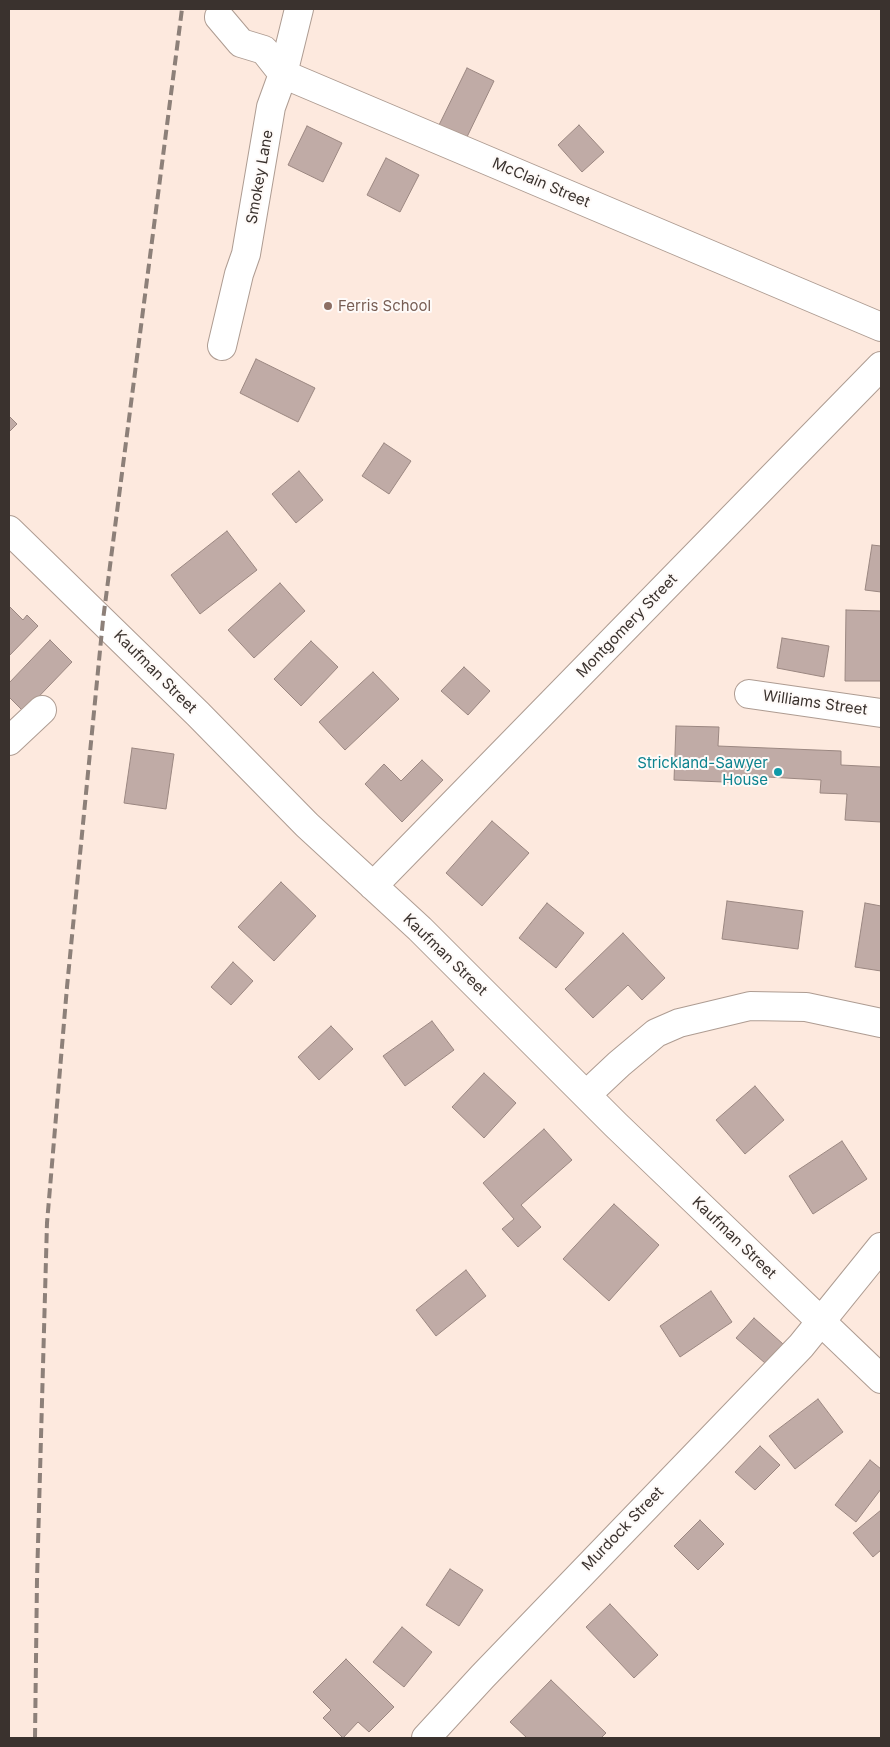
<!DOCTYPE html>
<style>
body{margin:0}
#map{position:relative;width:890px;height:1747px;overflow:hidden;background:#fde9de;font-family:Inter,sans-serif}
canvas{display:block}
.frame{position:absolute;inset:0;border:10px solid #3a322e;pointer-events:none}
</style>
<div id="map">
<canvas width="890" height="1747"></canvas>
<div class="frame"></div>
</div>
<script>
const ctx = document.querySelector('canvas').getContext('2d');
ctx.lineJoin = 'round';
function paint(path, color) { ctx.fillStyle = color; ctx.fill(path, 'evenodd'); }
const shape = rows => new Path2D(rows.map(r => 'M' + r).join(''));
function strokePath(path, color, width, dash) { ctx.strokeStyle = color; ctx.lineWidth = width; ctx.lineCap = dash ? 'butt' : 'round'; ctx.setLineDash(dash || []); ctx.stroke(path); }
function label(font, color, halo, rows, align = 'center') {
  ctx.font = font + ' Inter,sans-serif'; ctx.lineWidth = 4; ctx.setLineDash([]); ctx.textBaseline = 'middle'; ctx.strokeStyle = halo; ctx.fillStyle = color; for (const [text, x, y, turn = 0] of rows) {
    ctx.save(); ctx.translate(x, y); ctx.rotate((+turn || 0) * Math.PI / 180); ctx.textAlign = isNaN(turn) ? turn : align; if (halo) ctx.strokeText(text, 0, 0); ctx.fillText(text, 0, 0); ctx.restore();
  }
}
const building = shape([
 [467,68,494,81,466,139,439,125,467,68],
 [579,125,604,152,582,172,558,145,579,125],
 [307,126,342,143,323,182,288,165,307,126],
 [386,158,419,175,400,212,367,195,386,158],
 [256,359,315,388,298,422,240,393,256,359],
 [9,416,17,424,9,432,9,416],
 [384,443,411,461,389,494,362,476,384,443],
 [299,471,323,500,296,523,272,494,299,471],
 [227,531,257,570,200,614,171,575,227,531],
 [872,545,881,546,881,592,865,590,872,545],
 [280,583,305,611,254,658,228,630,280,583],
 [9,606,23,620,27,615,38,626,9,656,9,606],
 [846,610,881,611,881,681,845,681,846,610],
 [782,638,829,646,824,677,777,668,782,638],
 [50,640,72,662,24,712,10,698,9,700,9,683,50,640],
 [311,641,338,667,301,706,274,679,311,641],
 [464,667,490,691,468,715,441,691,464,667],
 [373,672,399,699,345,750,319,722,373,672],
 [676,726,719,727,718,746,841,751,841,765,881,767,881,822,845,820,847,794,820,793,821,780,750,776,749,783,674,780,676,726],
 [132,748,174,754,166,809,124,803,132,748],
 [422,760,443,780,402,822,365,784,384,764,401,781,422,760],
 [492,821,529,853,482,906,446,873,492,821],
 [281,882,316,916,274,961,238,927,281,882],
 [727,901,803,911,798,949,722,939,727,901],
 [547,903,584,933,556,968,519,938,547,903],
 [865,903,881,906,881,971,855,967,865,903],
 [623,933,665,978,642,1000,628,985,593,1018,565,989,623,933],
 [233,962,253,981,231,1005,211,987,233,962],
 [432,1021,454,1050,405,1086,383,1056,432,1021],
 [331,1026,353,1049,319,1080,298,1057,331,1026],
 [484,1073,516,1103,484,1138,452,1107,484,1073],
 [755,1086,784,1120,745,1154,716,1120,755,1086],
 [544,1129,572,1160,521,1205,541,1227,518,1247,502,1229,514,1219,483,1183,544,1129],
 [842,1141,867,1179,813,1214,789,1176,842,1141],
 [614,1204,659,1245,609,1301,563,1259,614,1204],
 [466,1270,486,1296,436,1336,416,1310,466,1270],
 [711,1291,732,1322,680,1357,660,1326,711,1291],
 [754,1318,783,1344,765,1363,736,1338,754,1318],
 [818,1399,843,1432,795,1469,769,1436,818,1399],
 [760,1446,780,1465,755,1490,735,1472,760,1446],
 [870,1460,881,1469,881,1489,856,1522,835,1505,870,1460],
 [881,1510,881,1550,873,1557,853,1533,881,1510],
 [700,1520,724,1544,698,1570,674,1546,700,1520],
 [450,1569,483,1590,459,1626,426,1605,450,1569],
 [610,1604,658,1655,634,1678,586,1627,610,1604],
 [402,1627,432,1652,404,1687,373,1662,402,1627],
 [346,1659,394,1707,369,1732,358,1722,343,1738,323,1718,331,1710,313,1692,346,1659],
 [551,1680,606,1733,601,1738,527,1738,510,1722,551,1680]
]);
const minor = shape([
 [219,17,241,43,264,50,283,74,881,327],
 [222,346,239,274,246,254,271,107,283,74,299,9],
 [9,530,198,714,307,825,420,929,616,1125,881,1379],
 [749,694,881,713],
 [9,741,42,710],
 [373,886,881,366],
 [586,1095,619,1064,656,1033,679,1023,750,1006,806,1007,881,1023],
 [426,1738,483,1676,801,1346,881,1247]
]);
const rail = shape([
 [35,1738,37,1580,47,1223,67,987,103,620,182,9]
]);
const markers = [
 [328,306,5,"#8d6e63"],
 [778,772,5,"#0f9aa8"]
];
const streetNames = [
 ["Smokey Lane",260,177,-80],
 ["McClain Street",541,183,23],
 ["Montgomery Street",627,626,-46],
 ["Kaufman Street",155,672,45],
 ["Williams Street",815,703,8],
 ["Kaufman Street",445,955,44],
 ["Kaufman Street",734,1238,44],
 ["Murdock Street",623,1529,-46]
];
const educationNames = [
 ["Ferris School",338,306]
];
const cultureNames = [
 ["Strickland-Sawyer",768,763],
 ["House",768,780]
];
paint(building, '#c0aba6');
strokePath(building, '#9b8781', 1);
strokePath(minor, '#ae9c92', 30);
strokePath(minor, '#fff', 28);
strokePath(rail, '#8d8079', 4, [10, 5]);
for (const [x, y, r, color] of markers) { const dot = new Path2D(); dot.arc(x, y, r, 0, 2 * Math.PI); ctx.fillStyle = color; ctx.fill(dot); strokePath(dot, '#fefaf8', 2); }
label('15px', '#3a322e', '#fefaf8', streetNames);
label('15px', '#785e54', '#fefaf8', educationNames, 'left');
label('15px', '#0d838f', '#fefaf8', cultureNames, 'right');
</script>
